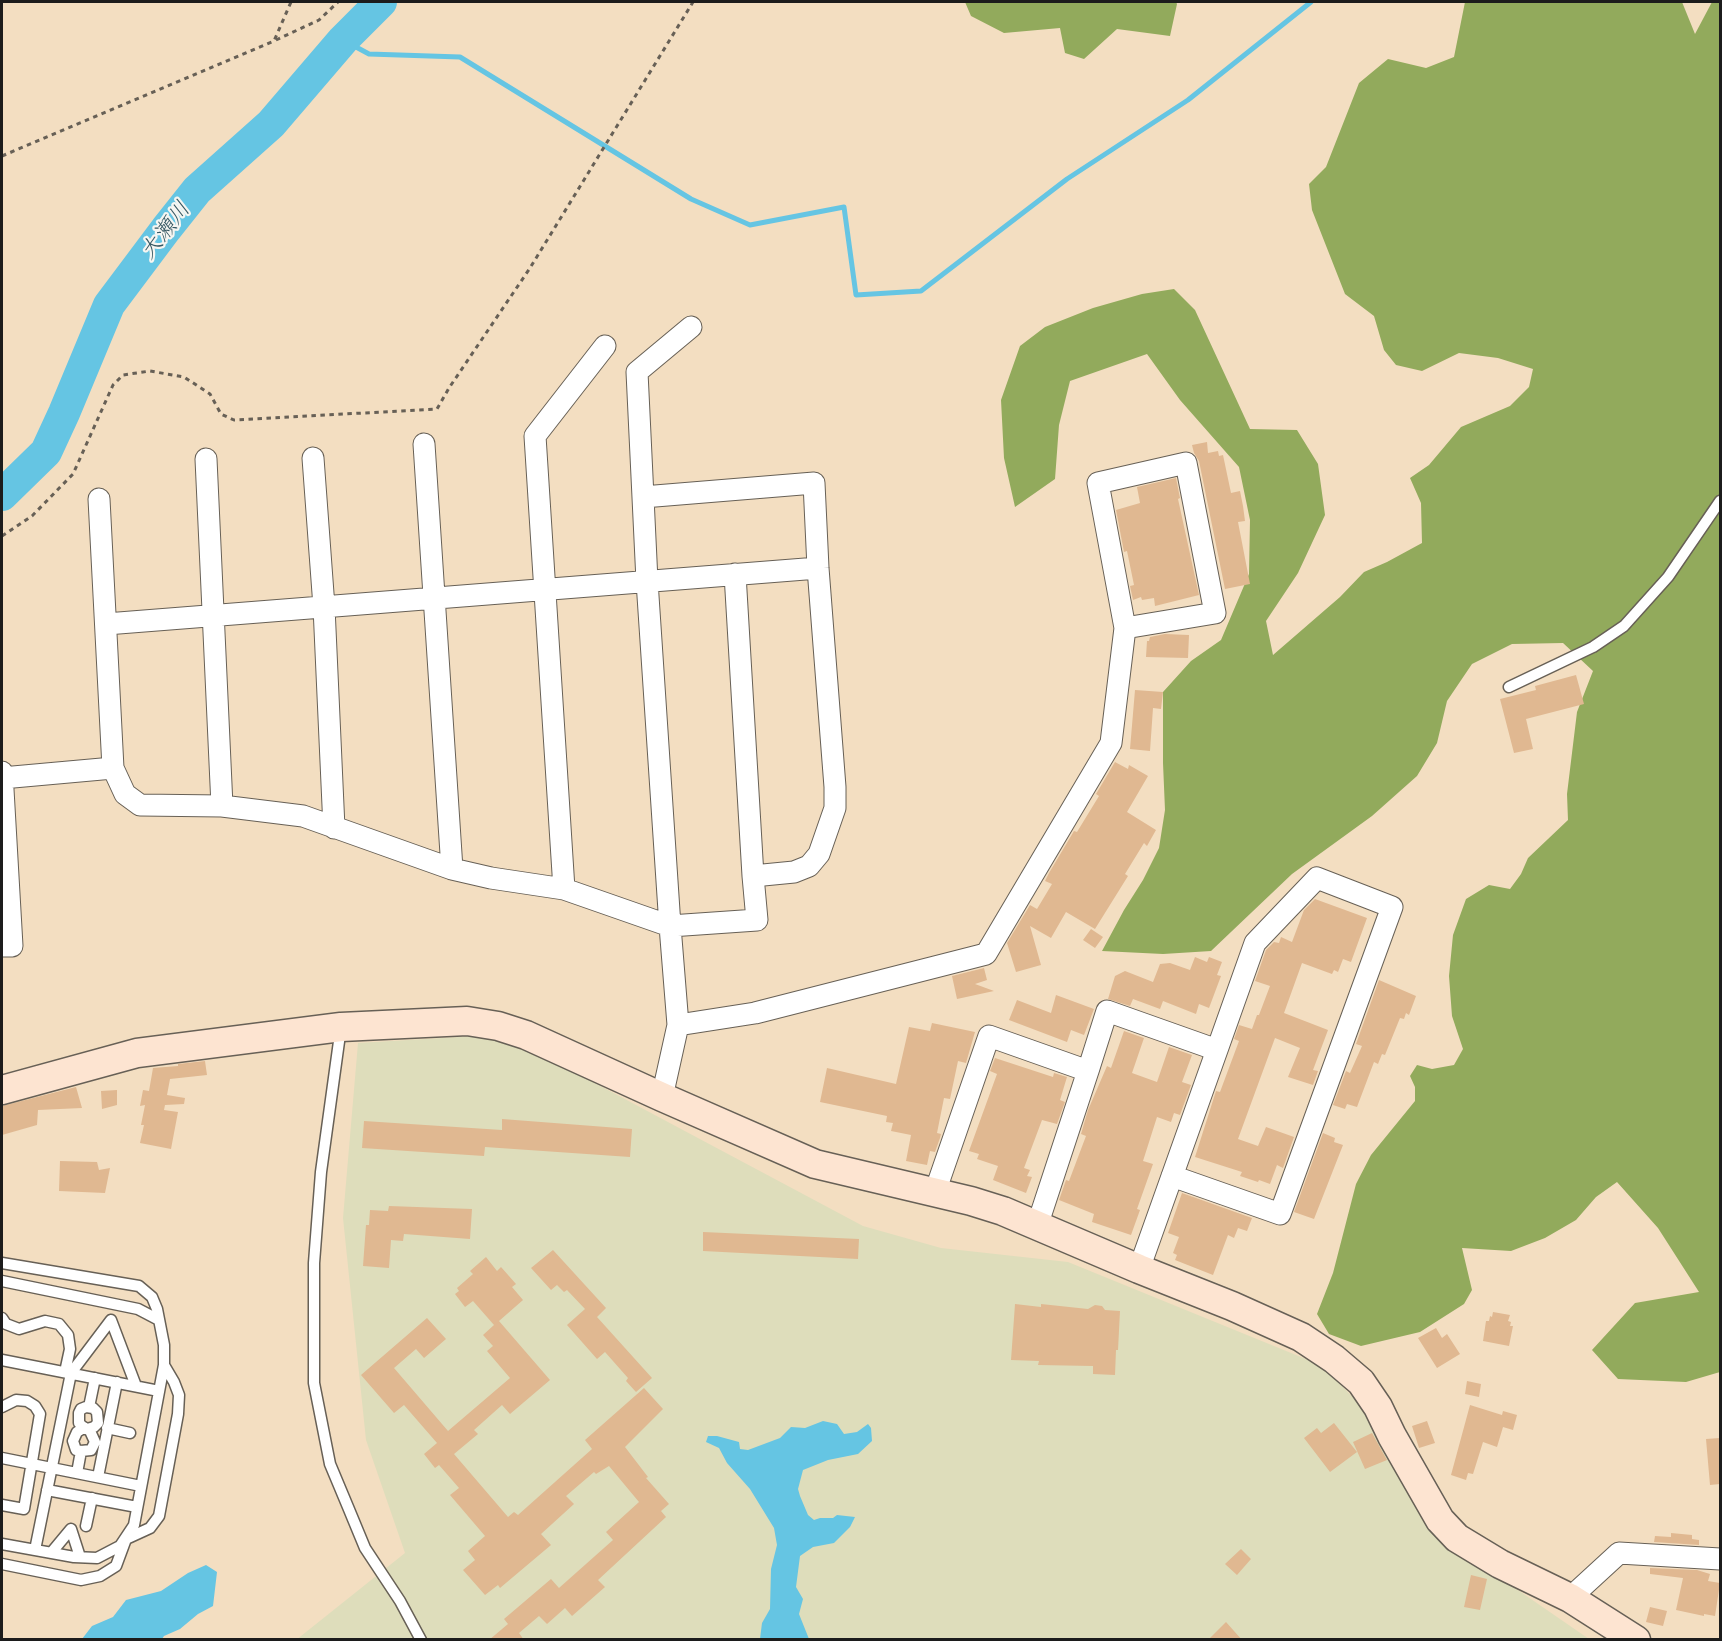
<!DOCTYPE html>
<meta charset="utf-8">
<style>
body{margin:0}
#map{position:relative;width:1722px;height:1641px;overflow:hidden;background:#f3dec1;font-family:"Balsamiq Sans",sans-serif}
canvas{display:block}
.frame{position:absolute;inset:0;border:3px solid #1c1c1c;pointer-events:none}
</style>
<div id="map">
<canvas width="1722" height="1641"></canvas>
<div class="frame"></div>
</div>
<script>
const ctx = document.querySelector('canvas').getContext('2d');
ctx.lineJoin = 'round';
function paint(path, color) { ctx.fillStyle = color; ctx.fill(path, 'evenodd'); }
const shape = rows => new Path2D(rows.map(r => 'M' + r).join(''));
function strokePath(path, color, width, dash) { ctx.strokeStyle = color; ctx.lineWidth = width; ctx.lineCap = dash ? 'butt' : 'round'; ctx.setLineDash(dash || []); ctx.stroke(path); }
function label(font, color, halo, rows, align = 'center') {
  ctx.font = font + ' "Balsamiq Sans","Klee One",sans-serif'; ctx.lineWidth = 4.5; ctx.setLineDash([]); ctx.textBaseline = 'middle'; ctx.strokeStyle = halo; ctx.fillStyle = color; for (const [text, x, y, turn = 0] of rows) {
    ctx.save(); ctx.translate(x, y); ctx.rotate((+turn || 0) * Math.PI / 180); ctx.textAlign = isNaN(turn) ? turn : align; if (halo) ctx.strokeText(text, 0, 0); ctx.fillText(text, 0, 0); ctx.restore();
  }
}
const built = shape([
 [475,1036,531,1049,863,1226,941,1248,1068,1262,1323,1366,1382,1428,1441,1537,1589,1639,296,1640,405,1553,366,1440,343,1218,358,1043]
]);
const forest = shape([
 [965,2,1176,2,1177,4,1170,36,1117,29,1084,59,1065,53,1060,28,1004,33,971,16],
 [1465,2,1682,2,1695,34,1712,2,1720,2,1720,1372,1686,1382,1618,1379,1592,1350,1635,1303,1699,1292,1658,1228,1617,1182,1596,1197,1576,1220,1545,1238,1511,1251,1462,1248,1472,1290,1464,1304,1420,1332,1361,1346,1329,1334,1317,1314,1333,1273,1356,1184,1371,1155,1415,1101,1415,1087,1410,1076,1417,1065,1432,1069,1454,1065,1463,1049,1452,1016,1449,976,1453,935,1466,899,1489,885,1510,889,1521,874,1528,858,1568,820,1567,794,1577,712,1593,671,1563,643,1512,644,1472,664,1447,701,1437,743,1417,776,1372,816,1292,874,1211,951,1163,954,1102,951,1124,910,1143,880,1159,848,1165,810,1163,763,1163,692,1191,661,1221,640,1249,574,1250,520,1239,467,1180,400,1147,354,1070,381,1059,425,1055,479,1015,507,1004,458,1001,400,1020,346,1045,327,1093,308,1142,294,1174,289,1195,310,1250,429,1297,430,1318,464,1325,515,1298,573,1266,621,1273,655,1340,597,1364,572,1387,562,1422,543,1421,503,1410,478,1429,465,1461,427,1510,406,1529,387,1533,369,1498,358,1459,353,1422,371,1396,365,1384,350,1374,316,1345,294,1312,210,1309,184,1326,167,1359,83,1388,59,1426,68,1454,57]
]);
const water = shape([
 [823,1421,837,1424,844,1434,857,1432,868,1424,871,1428,872,1441,858,1454,828,1460,803,1470,798,1489,800,1496,808,1515,814,1520,820,1518,833,1518,837,1515,855,1517,850,1527,834,1543,813,1547,800,1556,796,1587,803,1599,799,1614,809,1639,760,1639,762,1623,770,1609,771,1569,777,1545,774,1528,750,1489,727,1463,719,1448,706,1442,708,1436,717,1436,739,1442,740,1449,748,1450,780,1438,791,1427,805,1428],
 [206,1565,217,1572,213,1606,198,1614,180,1629,164,1636,162,1639,82,1639,92,1626,113,1617,126,1600,161,1591,188,1573]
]);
const stream = shape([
 [343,40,369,54,460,57,691,199,750,225,844,207,856,295,921,291,1067,179,1188,100,1311,2]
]);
const river = shape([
 [2,495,46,452,64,413,109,305,166,229,197,190,271,124,343,40,381,2]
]);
const building = shape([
 [1207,442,1208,453,1218,451,1219,456,1223,455,1231,493,1240,491,1243,506,1245,521,1238,522,1250,584,1225,589,1199,461,1194,453,1192,445],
 [1176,478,1180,498,1178,499,1199,595,1155,606,1154,598,1142,600,1141,597,1133,600,1130,586,1134,585,1127,551,1124,552,1116,510,1140,503,1137,487],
 [1165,634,1189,635,1188,658,1146,657,1147,641,1149,641,1150,637],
 [1576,675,1584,704,1526,719,1533,749,1514,753,1500,699,1536,690,1535,686],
 [1135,690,1163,692,1161,709,1153,708,1150,751,1130,749],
 [1115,762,1128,769,1129,765,1148,776,1127,812,1156,830,1147,846,1144,843,1125,874,1128,876,1095,929,1066,912,1051,938,1030,926,1041,965,1016,972,1007,943,1030,905,1037,909,1052,884,1045,881,1049,873,1074,831,1077,832,1099,796,1096,794],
 [1315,899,1367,918,1351,962,1343,959,1338,972,1334,970,1332,974,1302,963,1284,1013,1328,1030,1313,1070,1318,1071,1313,1085,1288,1077,1300,1048,1275,1038,1238,1139,1258,1146,1266,1127,1294,1137,1283,1168,1277,1165,1270,1184,1259,1180,1258,1182,1240,1176,1242,1172,1195,1157,1216,1091,1220,1092,1239,1041,1234,1039,1239,1025,1252,1029,1257,1015,1259,1015,1270,986,1255,981,1266,950,1274,942,1279,943,1281,937,1292,942,1304,910],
 [1091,929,1103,937,1095,948,1083,940],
 [1195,957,1207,962,1209,957,1222,962,1217,975,1221,976,1209,1008,1199,1004,1196,1014,1163,1001,1160,1009,1133,999,1130,1006,1108,999,1115,976,1125,971,1153,982,1160,964,1170,963,1190,970],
 [984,968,987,980,975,984,994,991,957,999,952,976],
 [1379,980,1416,996,1409,1015,1406,1013,1404,1019,1400,1018,1385,1055,1382,1054,1378,1064,1374,1062,1357,1107,1347,1104,1345,1109,1333,1105,1346,1071,1350,1073,1362,1046,1356,1044],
 [1056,995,1094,1009,1084,1035,1071,1030,1067,1042,1009,1020,1017,1000,1051,1013],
 [932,1023,975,1032,966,1063,958,1061,950,1099,944,1098,937,1133,941,1134,940,1138,935,1152,930,1151,927,1165,906,1161,911,1135,891,1131,893,1123,886,1122,887,1116,820,1102,827,1068,896,1084,909,1027,930,1031],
 [1124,1031,1144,1038,1132,1073,1157,1082,1169,1047,1192,1055,1182,1082,1191,1085,1180,1115,1174,1113,1171,1122,1157,1117,1143,1161,1153,1164,1137,1209,1140,1210,1131,1235,1092,1222,1094,1214,1059,1200,1066,1180,1069,1181,1086,1136,1081,1134,1088,1110,1107,1066,1111,1068],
 [995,1058,1053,1077,1054,1073,1067,1077,1060,1100,1065,1102,1057,1124,1042,1120,1024,1168,1030,1170,1027,1176,1032,1177,1026,1193,993,1180,998,1166,977,1159,979,1154,969,1151,997,1074,990,1071],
 [205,1061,207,1075,170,1079,167,1095,185,1098,184,1104,165,1105,164,1110,178,1112,171,1149,140,1143,144,1125,141,1125,145,1105,140,1106,143,1090,149,1091,153,1068,178,1066,178,1064],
 [76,1087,82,1108,38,1110,37,1125,2,1135,2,1106],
 [117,1090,117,1105,102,1109,101,1091],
 [502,1119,632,1129,630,1157,485,1147,484,1156,362,1148,364,1121,502,1130],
 [1323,1133,1335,1138,1334,1142,1343,1145,1314,1219,1294,1212],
 [60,1161,97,1162,99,1170,110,1168,105,1193,59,1191],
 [1182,1193,1252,1218,1247,1231,1238,1228,1234,1238,1228,1235,1213,1275,1175,1260,1177,1255,1173,1253,1179,1237,1168,1233],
 [389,1206,472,1209,470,1239,404,1234,403,1241,391,1240,389,1268,363,1266,366,1225,369,1225,370,1210,388,1211],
 [703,1232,859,1239,858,1259,703,1251],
 [553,1250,606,1308,597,1317,652,1378,636,1392,626,1381,628,1378,605,1352,597,1359,567,1325,585,1309,567,1290,564,1292,557,1285,551,1290,531,1268],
 [486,1257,497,1271,501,1267,516,1284,512,1287,523,1300,499,1321,550,1380,510,1414,502,1405,474,1430,478,1434,454,1454,508,1517,514,1512,518,1515,592,1449,585,1440,644,1388,663,1409,625,1447,648,1477,646,1478,669,1504,661,1511,666,1517,598,1580,605,1587,572,1616,565,1608,547,1624,539,1616,519,1633,524,1640,489,1640,508,1624,504,1619,551,1579,559,1588,613,1540,606,1532,639,1502,609,1466,596,1474,594,1472,566,1496,574,1504,541,1534,551,1545,500,1588,498,1585,485,1595,463,1570,475,1560,468,1551,485,1536,450,1495,459,1488,439,1465,435,1468,424,1454,437,1443,404,1405,394,1413,361,1375,427,1318,446,1339,424,1358,416,1349,394,1368,448,1431,510,1378,487,1351,493,1346,483,1335,494,1325,473,1301,465,1307,455,1294,459,1291,457,1288,473,1274,470,1271],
 [1015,1304,1041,1307,1041,1304,1088,1309,1095,1305,1102,1306,1105,1310,1120,1311,1118,1350,1116,1350,1115,1375,1093,1374,1093,1366,1038,1365,1039,1361,1011,1360],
 [1493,1312,1510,1315,1508,1321,1511,1322,1510,1326,1513,1326,1509,1346,1483,1341,1486,1321,1489,1321,1490,1316,1492,1317],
 [1436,1328,1442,1338,1447,1334,1460,1354,1437,1368,1418,1338],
 [1467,1381,1481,1384,1479,1397,1465,1394],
 [1470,1405,1502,1415,1503,1411,1517,1415,1513,1430,1503,1427,1497,1447,1483,1442,1473,1474,1468,1473,1466,1480,1451,1475],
 [1427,1421,1435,1443,1419,1448,1412,1426],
 [1334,1423,1357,1452,1330,1472,1304,1438,1317,1428,1321,1433],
 [1372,1433,1387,1460,1365,1469,1353,1442],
 [1720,1438,1720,1484,1710,1485,1706,1439],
 [1671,1533,1692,1535,1692,1539,1699,1540,1699,1545,1654,1542,1655,1536,1671,1537],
 [1241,1549,1251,1559,1237,1575,1225,1564],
 [1650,1568,1697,1570,1710,1574,1708,1581,1720,1583,1715,1616,1704,1614,1704,1616,1676,1610,1683,1578,1650,1574],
 [1471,1575,1487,1579,1480,1610,1464,1607],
 [1650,1607,1667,1611,1663,1626,1646,1622],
 [1226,1622,1242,1640,1208,1640]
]);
const path = shape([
 [276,40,319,20,338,2],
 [2,156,274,41,291,2],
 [2,536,32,516,73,474,113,385,123,375,150,371,184,377,210,394,221,414,234,420,437,409,449,388,530,268,693,2]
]);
const lane = shape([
 [1509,687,1593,647,1624,626,1668,577,1720,501],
 [341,1027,321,1172,314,1263,314,1383,330,1464,348,1507,365,1548,400,1601,421,1640],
 [2,1263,139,1286,152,1297,157,1309,164,1345,164,1365,134,1525,120,1546,97,1558,74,1557,2,1544],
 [2,1281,138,1309,159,1320],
 [2,1318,6,1324,19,1329,45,1321,59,1324,68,1335,70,1349,65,1372],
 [2,1360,159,1391],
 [2,1407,16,1400,27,1401,35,1406,40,1414,24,1509,2,1505],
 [89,1407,95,1378],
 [107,1428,130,1433],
 [2,1458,141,1486],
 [77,1473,81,1451,76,1450,73,1441,77,1432,82,1429,87,1429,94,1427,98,1423,97,1412,93,1408,86,1407,81,1409,79,1413,79,1423,82,1426,87,1429,90,1431,95,1442,91,1450,81,1451],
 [98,1477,117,1382],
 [47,1490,137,1507],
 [86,1526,92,1498],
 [35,1550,71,1373,111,1320,136,1386],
 [51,1553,71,1529,80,1557],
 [2,1564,81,1580,100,1576,116,1566,126,1539,150,1528,159,1516,178,1414,179,1395,174,1382,164,1365]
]);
const street = shape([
 [424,444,452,869],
 [313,458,324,607,334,828],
 [206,459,222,806],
 [99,499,113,768,125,794,140,805,222,806,303,816,452,869,491,878,564,889,670,926,757,920,753,876,794,872,809,866,819,854,835,808,835,787,818,568,814,483,643,497],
 [735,574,753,876],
 [106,624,818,568],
 [2,772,12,946,2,946],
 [2,778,113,768],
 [564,889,535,436,605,346],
 [678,1025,755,1013,986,954,1111,743,1125,628,1098,483,1186,463,1215,613,1125,628],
 [662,1097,678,1025,670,926,647,581,637,372,691,327],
 [935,1192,989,1036,1088,1071,1107,1011,1217,1050,1255,943,1317,878,1392,907,1280,1214,1172,1176],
 [1037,1226,1088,1071],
 [1139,1269,1217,1050],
 [1570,1598,1619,1553,1720,1559]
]);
const secondary = shape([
 [2,1090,137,1053,341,1027,467,1021,498,1026,526,1035,662,1097,815,1164,971,1201,1003,1211,1139,1269,1232,1306,1301,1337,1334,1359,1361,1382,1378,1407,1392,1436,1440,1520,1457,1538,1500,1564,1570,1598,1636,1640]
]);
const waterNames = [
 ["大瀬川",166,231,-52]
];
paint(built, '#deddbb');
paint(forest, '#92aa5c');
paint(water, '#65c5e3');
strokePath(stream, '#65c5e3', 5);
strokePath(river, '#65c5e3', 32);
paint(building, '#e0b891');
strokePath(lane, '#676056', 13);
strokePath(street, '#676056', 23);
strokePath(secondary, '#676056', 31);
strokePath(path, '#676056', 3, [4.5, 4.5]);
strokePath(lane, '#fff', 10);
strokePath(street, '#fff', 21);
strokePath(secondary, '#fde4d1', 28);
label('italic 22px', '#365762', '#f6f6f2', waterNames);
</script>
